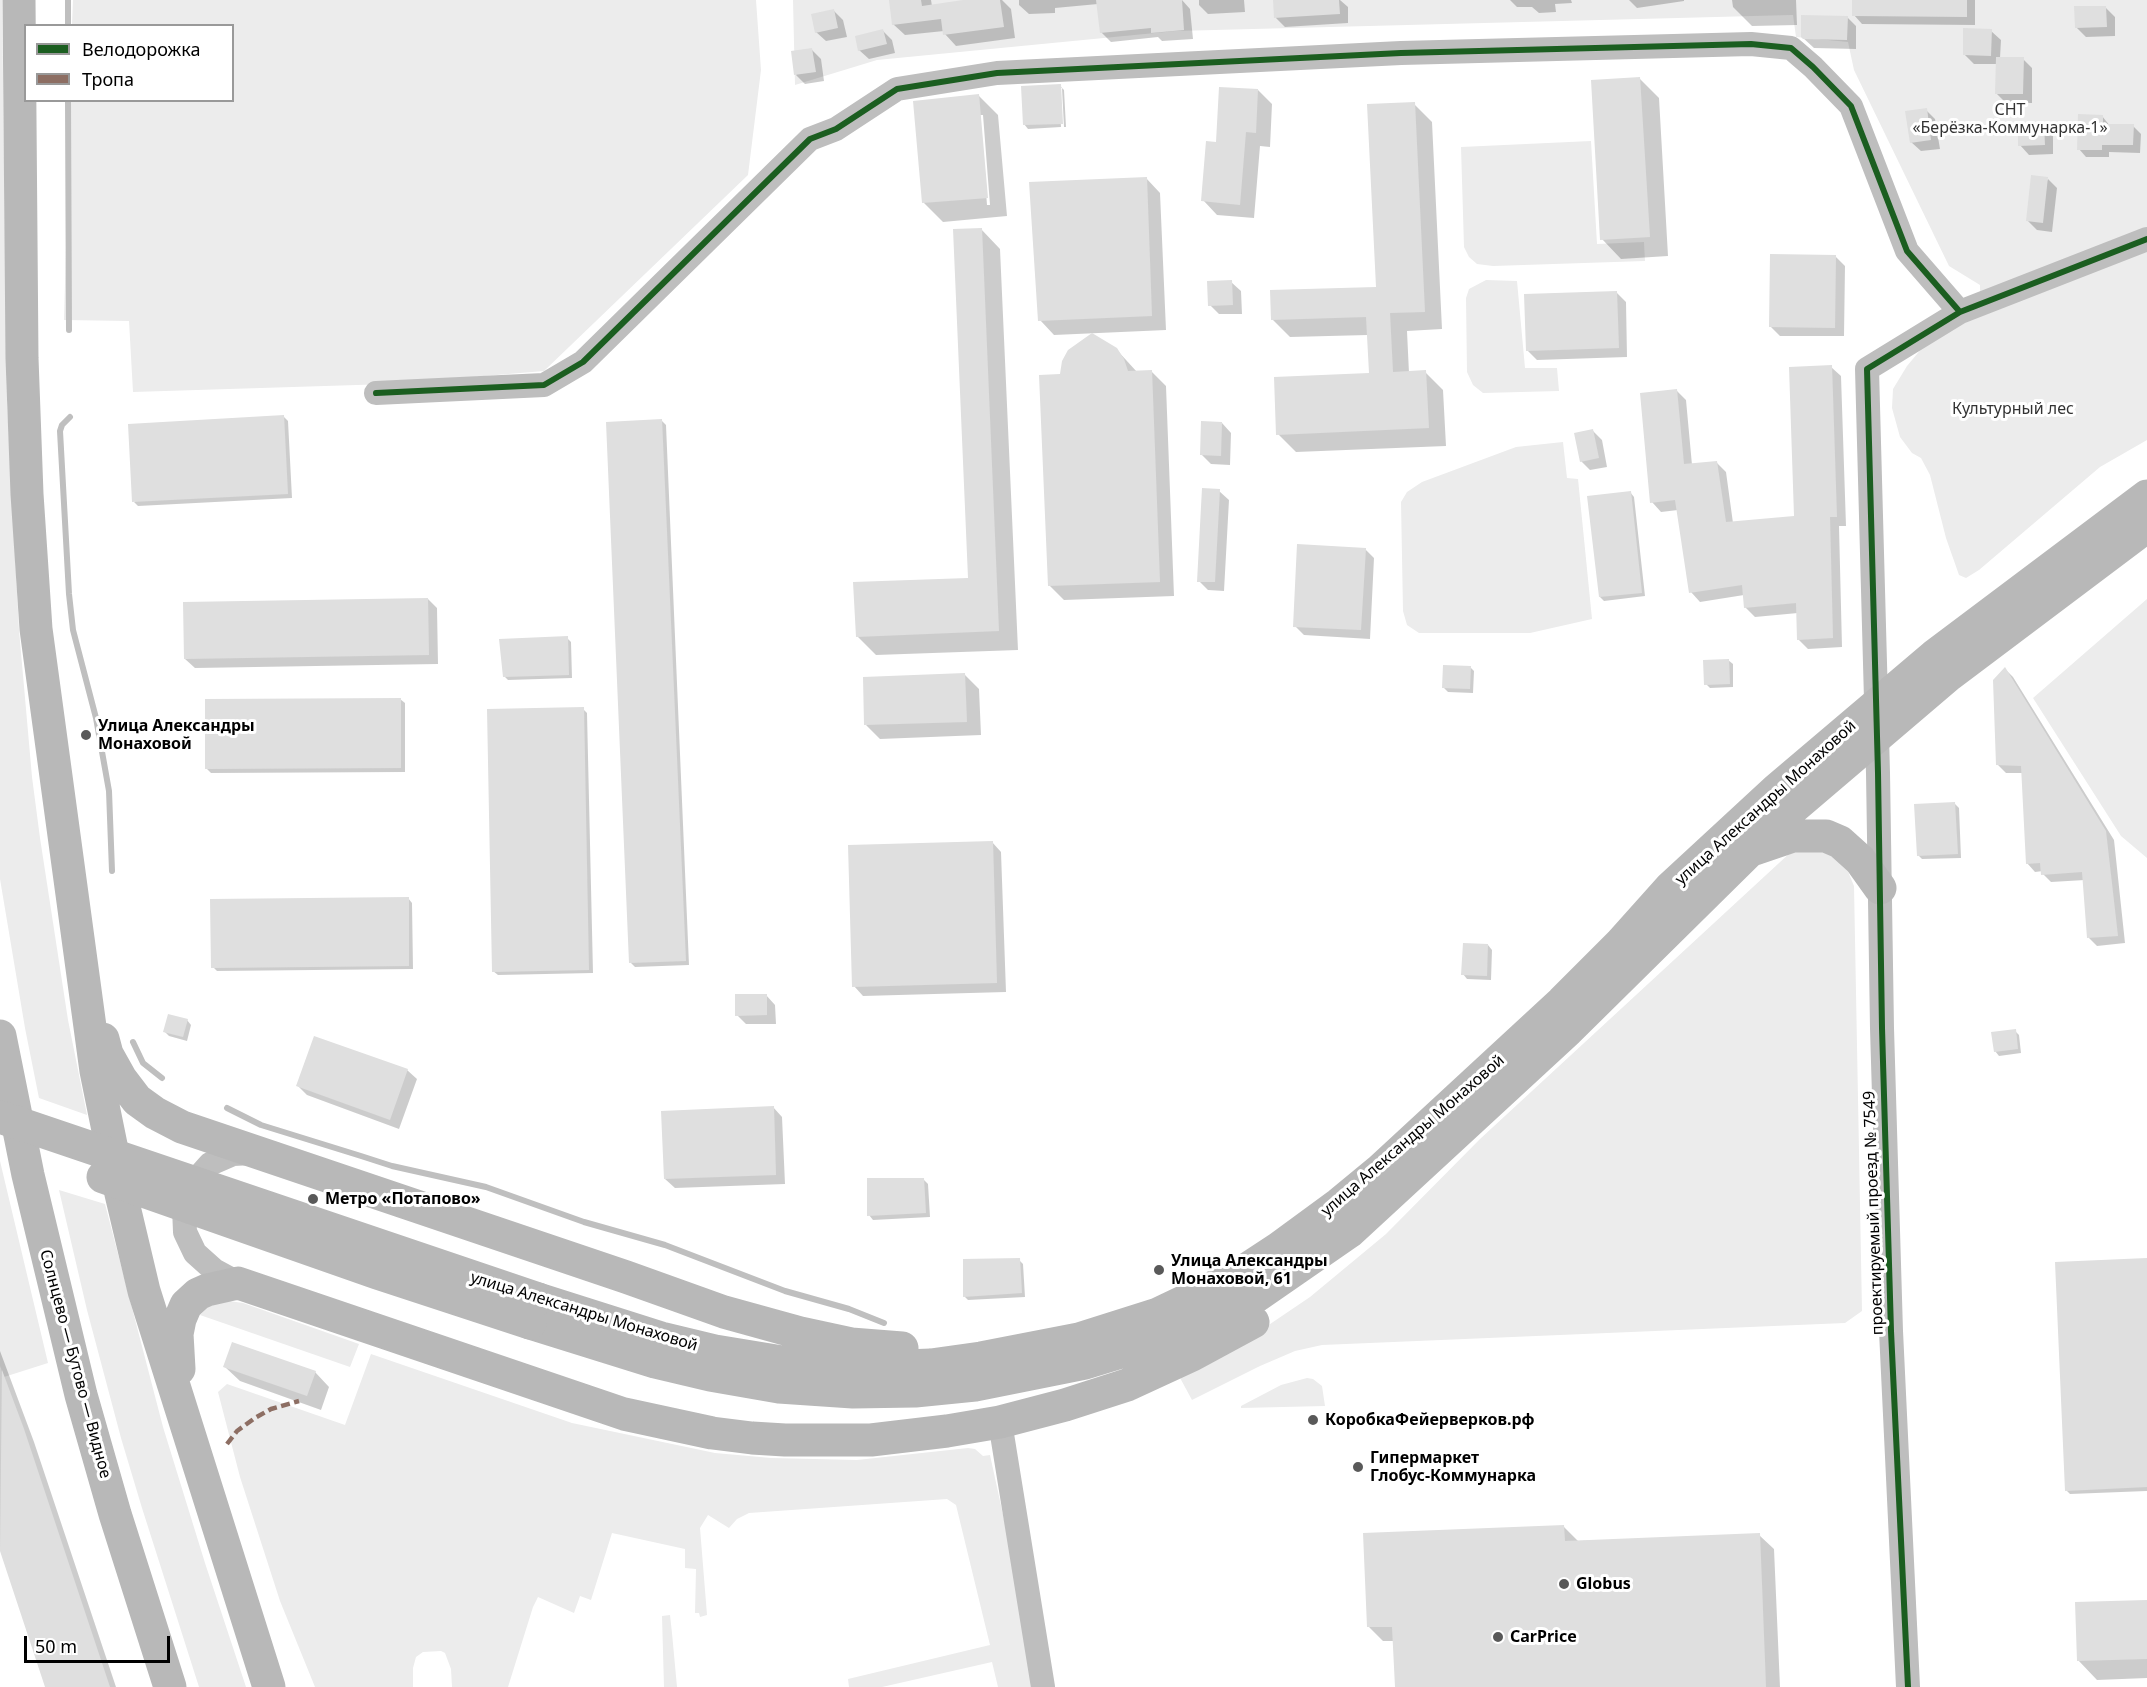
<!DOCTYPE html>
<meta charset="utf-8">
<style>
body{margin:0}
#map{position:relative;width:2147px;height:1687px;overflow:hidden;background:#fff;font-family:"Noto Sans",sans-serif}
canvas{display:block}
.legend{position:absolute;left:24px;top:24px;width:210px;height:78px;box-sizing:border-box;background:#fff;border:2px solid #999;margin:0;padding:8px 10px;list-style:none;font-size:18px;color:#000}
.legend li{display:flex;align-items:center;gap:12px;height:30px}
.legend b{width:30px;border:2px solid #999}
.scale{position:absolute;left:24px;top:1636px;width:146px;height:27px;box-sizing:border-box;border:3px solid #000;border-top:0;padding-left:8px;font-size:18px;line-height:21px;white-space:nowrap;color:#000;-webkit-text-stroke:4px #fff;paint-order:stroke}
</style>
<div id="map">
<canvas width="2147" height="1687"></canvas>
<ul class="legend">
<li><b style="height:8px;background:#1b5e20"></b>Велодорожка</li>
<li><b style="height:8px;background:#8d6e63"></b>Тропа</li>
</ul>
<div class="scale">50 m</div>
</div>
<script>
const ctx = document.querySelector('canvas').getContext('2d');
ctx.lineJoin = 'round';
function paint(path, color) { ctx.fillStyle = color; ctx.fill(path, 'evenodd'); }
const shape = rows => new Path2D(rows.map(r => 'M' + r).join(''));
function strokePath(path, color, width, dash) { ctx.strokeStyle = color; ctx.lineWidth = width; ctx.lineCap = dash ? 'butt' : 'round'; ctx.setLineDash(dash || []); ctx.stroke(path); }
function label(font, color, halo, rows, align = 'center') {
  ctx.font = font + ' "Noto Sans",sans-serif'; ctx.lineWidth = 6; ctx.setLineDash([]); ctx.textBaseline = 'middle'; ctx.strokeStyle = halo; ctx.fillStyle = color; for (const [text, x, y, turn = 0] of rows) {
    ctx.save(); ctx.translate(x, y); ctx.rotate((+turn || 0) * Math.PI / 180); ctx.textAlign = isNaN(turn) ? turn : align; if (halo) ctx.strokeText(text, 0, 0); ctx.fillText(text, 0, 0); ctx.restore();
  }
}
const green = shape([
 [0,0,2,0,7,403,19,630,32,777,40,838,68,1020,87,1115,39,1098,25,1028,0,879],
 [73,0,756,0,761,70,748,175,544,371,389,384,133,392,129,321,64,320,70,101,232,100,232,26,72,25],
 [793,0,2147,0,2147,440,2100,467,1979,570,1966,578,1959,575,1946,538,1930,475,1921,458,1912,453,1900,437,1892,408,1893,389,1907,366,1927,342,1980,311,1980,285,1949,266,1854,70,1848,42,1796,37,1793,15,1176,31,877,60,795,85],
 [1591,141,1597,244,1644,242,1645,261,1493,266,1477,264,1469,257,1464,247,1461,147],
 [1486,280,1517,281,1525,368,1557,368,1559,391,1483,393,1473,385,1467,372,1466,298,1469,289],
 [1563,442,1567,478,1578,479,1592,619,1530,633,1419,633,1407,625,1403,611,1401,502,1407,492,1422,482,1516,447],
 [2147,599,2147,858,2121,836,2033,698],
 [1825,848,1847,869,1854,886,1862,1311,1845,1323,1322,1345,1295,1351,1260,1366,1192,1400,1179,1376,1245,1341,1310,1297,1386,1234,1480,1139,1792,851],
 [0,1161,48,1363,4,1377,0,1366],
 [59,1190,105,1204,163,1427,205,1563,246,1687,199,1687,142,1508,121,1438,87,1310],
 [229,1301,243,1303,359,1344,350,1367,200,1315,209,1306],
 [371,1354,572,1423,715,1453,771,1458,857,1460,968,1448,975,1449,983,1456,990,1455,1005,1524,1033,1687,998,1687,992,1662,882,1687,849,1687,848,1679,990,1645,956,1505,947,1499,749,1513,737,1519,729,1528,708,1515,700,1528,707,1615,700,1617,699,1613,695,1613,696,1569,685,1568,685,1549,612,1533,591,1600,580,1596,574,1613,538,1597,533,1607,508,1687,452,1687,451,1669,445,1653,441,1651,423,1652,416,1657,413,1668,413,1687,315,1687,280,1601,240,1477,218,1392,227,1384,345,1425],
 [1307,1378,1313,1379,1322,1386,1325,1406,1241,1408,1241,1406,1281,1385],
 [670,1615,672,1633,677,1687,664,1687,662,1616]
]);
const shadow = shape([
 [891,0,931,0,932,6,978,0,1002,0,1011,9,1015,38,956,46,945,34,944,31,905,35,893,24],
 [1019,0,1182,0,1190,9,1193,39,1162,41,1158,37,1111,42,1101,32,1098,4,1055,8,1055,13,1029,14,1019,5],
 [1199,0,1244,0,1245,12,1208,14,1199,5],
 [1275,0,1340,0,1348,7,1348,23,1285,27,1276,18],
 [1510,0,1571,0,1572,3,1555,4,1556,12,1539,13,1532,7,1517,7],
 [1629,0,1684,0,1684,1,1637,8],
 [1732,0,1796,0,1797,25,1752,26,1733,7],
 [1854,0,1975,0,1975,25,1862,24,1854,15],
 [2106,8,2115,17,2115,36,2086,37,2076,27],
 [834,11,843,20,847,37,826,41,816,32],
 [1847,17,1856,26,1856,49,1814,48,1802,37],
 [883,31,892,40,895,53,869,59,859,50],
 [1991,31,2001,40,2000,58,2023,59,2032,68,2032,103,2006,103,1996,93,1997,64,1974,64,1964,54],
 [812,50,821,59,824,81,805,84,796,75],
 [1640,79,1659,98,1668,256,1621,259,1602,239],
 [1060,86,1064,90,1066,127,1064,127,1062,88,1059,88,1061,127,1028,129,1024,124],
 [1258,90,1272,104,1270,147,1260,146,1254,218,1217,215,1203,200,1218,143],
 [979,96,998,115,1007,216,943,222,923,202],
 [980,115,983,115,990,205,987,205],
 [1414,104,1432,122,1442,329,1407,331,1409,373,1425,372,1443,390,1446,446,1296,452,1278,434,1371,374,1368,335,1290,337,1272,319,1378,289],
 [1926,110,1935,119,1940,149,1921,151,1911,142],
 [2102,116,2110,126,2133,126,2141,134,2140,153,2109,152,2109,157,2086,157,2079,149],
 [2043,125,2053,134,2053,154,2029,155,2020,145],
 [1146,178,1160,193,1166,330,1054,335,1040,320],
 [2048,179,2057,188,2052,232,2037,230,2027,220],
 [981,229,1000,249,1018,650,876,655,857,636,969,579],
 [1835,256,1845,266,1844,336,1780,336,1771,327],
 [1231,282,1241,291,1242,314,1219,314,1210,305],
 [1617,293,1626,302,1627,357,1537,360,1527,350],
 [1116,349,1137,372,1151,371,1166,386,1174,596,1064,600,1049,585,1061,376],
 [1831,367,1841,376,1846,526,1839,526,1842,647,1808,649,1798,639,1798,613,1755,617,1745,607,1744,595,1700,602,1691,592,1678,510,1661,512,1652,502,1677,391,1686,400,1692,465,1717,463,1726,472,1733,523,1796,518],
 [284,417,288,421,292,498,138,506,134,502],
 [662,421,666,425,689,965,635,967,631,963],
 [1222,423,1231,433,1230,465,1211,464,1201,454],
 [1593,431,1602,440,1607,467,1590,470,1581,461],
 [1219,491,1229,500,1224,591,1208,590,1199,581],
 [1630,492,1634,497,1645,596,1604,601,1600,597],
 [1365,549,1374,558,1370,639,1304,635,1295,626],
 [428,599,437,608,438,664,195,668,185,659],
 [567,638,571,642,572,678,508,680,504,676],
 [1728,660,1733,664,1733,687,1710,688,1706,684],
 [1470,667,1474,671,1473,693,1448,692,1444,688],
 [2005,669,2013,677,2114,840,2125,943,2097,946,2089,938,2085,880,2051,882,2043,874,2043,871,2035,872,2027,863,2023,773,2006,773,1998,765],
 [965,675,979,689,981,735,880,739,866,725],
 [400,699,405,703,405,772,211,773,207,769],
 [583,709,587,713,593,973,498,975,493,971],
 [1955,804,1959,808,1961,858,1922,859,1918,855],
 [992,842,1001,852,1006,992,863,996,854,986],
 [408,898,412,903,413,969,217,971,213,967],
 [1488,945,1492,950,1491,980,1467,979,1463,974],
 [766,995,775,1005,776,1024,746,1024,737,1015],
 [187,1020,191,1025,187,1041,169,1036,165,1032],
 [2015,1031,2019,1035,2021,1053,1999,1056,1995,1051],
 [407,1070,417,1079,399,1129,307,1095,298,1086],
 [773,1107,782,1117,785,1184,675,1188,665,1179],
 [924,1180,928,1184,930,1217,873,1220,869,1215],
 [2147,1259,2147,1491,2070,1494,2066,1490],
 [1019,1260,1023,1264,1025,1297,968,1300,964,1296],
 [0,1351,34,1442,116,1687,47,1687,0,1547],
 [225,1367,315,1372,329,1387,321,1410,240,1381],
 [1564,1527,1578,1541,1759,1535,1774,1549,1780,1687,1396,1687,1394,1641,1383,1641,1369,1627],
 [2147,1601,2147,1678,2097,1680,2078,1660]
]);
const stream = shape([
 [68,26,68,0],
 [68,100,69,330],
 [70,417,62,425,60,431,69,594,73,630,96,718,109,791,112,871],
 [133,1042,143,1063,162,1078],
 [227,1108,261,1125,361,1156,392,1166,486,1187,584,1222,665,1245,785,1291,849,1309,884,1323]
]);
const building = shape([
 [889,0,921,0,922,6,963,0,1000,0,1004,27,943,35,941,19,892,25],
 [1096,0,1182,0,1184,30,1151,33,1151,28,1100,33],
 [1273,0,1339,0,1340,14,1274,18],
 [1852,0,1967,0,1967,17,1852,16],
 [2074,6,2106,6,2107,27,2075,28],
 [834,9,838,28,815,33,811,14],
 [1801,15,1848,16,1847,40,1803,39,1801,37],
 [1963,28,1992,29,1991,56,1963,55],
 [883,29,887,44,858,51,855,36],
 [812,48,816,72,794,75,791,51],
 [1996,57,2024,57,2023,94,1995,94],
 [1640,77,1650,237,1600,240,1591,80],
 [1061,84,1063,124,1023,125,1021,86],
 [1219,87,1258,89,1256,133,1246,132,1240,205,1201,201,1206,141,1216,142],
 [979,94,988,198,922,203,913,101],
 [1415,102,1425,312,1390,313,1393,372,1426,370,1429,428,1276,435,1274,377,1369,373,1366,317,1271,320,1270,290,1376,287,1367,104],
 [1927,108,1931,140,1910,143,1905,111],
 [2078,114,2103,115,2103,124,2134,124,2133,145,2102,145,2102,150,2077,150],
 [2044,124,2045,145,2018,146,2018,125],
 [2031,175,2048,177,2043,223,2026,221],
 [1147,177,1152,316,1038,321,1029,182],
 [982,228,999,631,856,637,853,582,968,578,953,229],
 [1770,254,1836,255,1835,328,1769,327],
 [1232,280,1233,305,1208,306,1207,281],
 [1617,291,1619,348,1526,351,1524,294],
 [1092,333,1117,348,1124,359,1128,371,1152,370,1160,582,1048,586,1039,375,1060,374,1062,361,1068,350],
 [1832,365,1837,517,1830,517,1833,638,1797,640,1796,603,1744,608,1742,585,1689,593,1675,500,1650,503,1640,393,1677,389,1684,464,1717,461,1726,522,1794,516,1789,367],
 [284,415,288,494,132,502,128,424],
 [662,419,686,961,629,963,606,422],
 [1201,421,1222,422,1221,456,1200,455],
 [1593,429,1599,458,1580,462,1574,433],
 [1202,488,1220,489,1215,582,1197,582],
 [1631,491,1642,593,1599,597,1587,496],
 [1297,544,1366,548,1361,630,1293,627],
 [428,598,429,655,184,659,183,602],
 [568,636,569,675,503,677,499,639],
 [1729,659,1730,684,1704,685,1703,660],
 [1443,665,1471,666,1470,689,1442,688],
 [2005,667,2106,831,2118,936,2087,938,2082,872,2041,875,2040,863,2026,864,2021,766,1996,765,1993,680],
 [965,673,967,722,864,725,863,677],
 [401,698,401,768,205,769,205,699],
 [584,707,589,970,492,972,487,709],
 [1955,802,1958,854,1917,856,1914,804],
 [993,841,997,983,852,987,848,845],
 [409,897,409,966,211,968,210,899],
 [1463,943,1488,944,1487,976,1461,975],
 [735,994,767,994,767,1015,735,1016],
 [168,1014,188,1019,183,1037,163,1032],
 [2016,1029,2018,1049,1994,1052,1991,1032],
 [314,1036,408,1069,390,1120,296,1086],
 [774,1106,776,1175,664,1179,661,1111],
 [867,1178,924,1178,926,1213,867,1216],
 [1020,1258,1022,1293,963,1297,963,1259],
 [2147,1258,2147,1487,2065,1491,2055,1262],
 [232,1342,316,1371,307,1396,223,1367],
 [2,1370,24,1429,110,1687,45,1687,0,1551],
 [1564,1525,1565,1541,1760,1533,1766,1687,1395,1687,1392,1627,1367,1627,1363,1533],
 [2147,1600,2147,1659,2077,1661,2075,1602]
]);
const minor = shape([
 [376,393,544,385,583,362,810,139,836,129,897,89,997,73,1401,53,1751,44,1791,48,1813,67,1851,106,1907,251,1960,312],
 [238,1283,214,1270,195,1253,185,1232,184,1207,193,1183,210,1164,233,1154,253,1153],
 [1000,1422,1043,1687],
 [1908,1687,1891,1331,1882,1028,1878,773,1867,369,1960,312,2147,239]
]);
const secondary = shape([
 [19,0,22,358,27,494,36,629,96,1071,121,1194,144,1291,269,1687],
 [1755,849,1793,836,1826,836,1840,842,1860,860,1880,888],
 [0,1036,28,1175,81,1395,115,1514,170,1687],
 [103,1039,107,1054,121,1079,137,1100,155,1113,182,1127,626,1277,724,1312,800,1333,851,1344,902,1348],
 [538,1299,661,1338,715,1351,782,1362,854,1368,931,1365,981,1358,1079,1339,1158,1314,1200,1294,1244,1271,1279,1248,1339,1204,1379,1171,1562,1002,1620,944,1671,887,1776,790,1934,656,2147,496],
 [530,1323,655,1362,710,1375,779,1387,853,1392,915,1391,975,1385,1085,1363,1173,1336,1212,1319,1258,1295,1349,1232,1568,1030,1793,808,1949,675,2147,526],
 [179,1369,177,1334,180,1319,186,1305,198,1294,207,1290,238,1283,624,1414,712,1433,752,1438,785,1440,871,1440,947,1431,1000,1422,1065,1405,1127,1385,1192,1355,1253,1322]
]);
const secondaryBridge = shape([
 [0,1117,538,1299],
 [103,1177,377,1273,530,1323]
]);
const quiet = shape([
 [227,1444,237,1431,255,1418,271,1409,299,1401]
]);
const cycleway = shape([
 [376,393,544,385,583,362,810,139,836,129,897,89,997,73,1401,53,1751,44,1791,48,1813,67,1851,106,1907,251,1960,312],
 [1908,1687,1891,1331,1882,1028,1878,773,1867,369,1960,312,2147,239]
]);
const markers = [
 [86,735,6,"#595959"],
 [313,1199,6,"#595959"],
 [1159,1270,6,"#595959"],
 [1313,1420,6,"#595959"],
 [1358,1467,6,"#595959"],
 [1564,1584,6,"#595959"],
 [1498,1637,6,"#595959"]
];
const parkNames = [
 ["СНТ",2010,110],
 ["«Берёзка-Коммунарка-1»",2010,128],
 ["Культурный лес",2013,409]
];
const poiNames = [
 ["Улица Александры",98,726],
 ["Монаховой",98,744],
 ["Метро «Потапово»",325,1199],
 ["Улица Александры",1171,1261],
 ["Монаховой, 61",1171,1279],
 ["КоробкаФейерверков.рф",1325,1420],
 ["Гипермаркет",1370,1458],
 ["Глобус-Коммунарка",1370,1476],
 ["Globus",1576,1584],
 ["CarPrice",1510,1637]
];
const streetNames = [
 ["улица Александры Монаховой",1766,803,-42],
 ["улица Александры Монаховой",1413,1136,-41],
 ["проектируемый проезд № 7549",1874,1213,-92],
 ["улица Александры Монаховой",584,1312,17],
 ["Солнцево — Бутово — Видное",75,1364,75]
];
paint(green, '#ececec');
paint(shadow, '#0003');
strokePath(stream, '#bfbfbf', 6);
paint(building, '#dfdfdf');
strokePath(minor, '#bebebe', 24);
strokePath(secondary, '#b8b8b8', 33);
strokePath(secondaryBridge, '#b8b8b8', 33);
strokePath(quiet, '#8d6e63', 4.5, [9, 4.5]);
strokePath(cycleway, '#1b5e20', 6);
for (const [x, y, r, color] of markers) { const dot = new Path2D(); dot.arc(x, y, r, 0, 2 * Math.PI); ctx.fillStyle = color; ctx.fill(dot); strokePath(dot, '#fff', 2); }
label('16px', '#333', '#fff', parkNames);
label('bold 16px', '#000', '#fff', poiNames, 'left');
label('16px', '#000', '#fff', streetNames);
</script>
